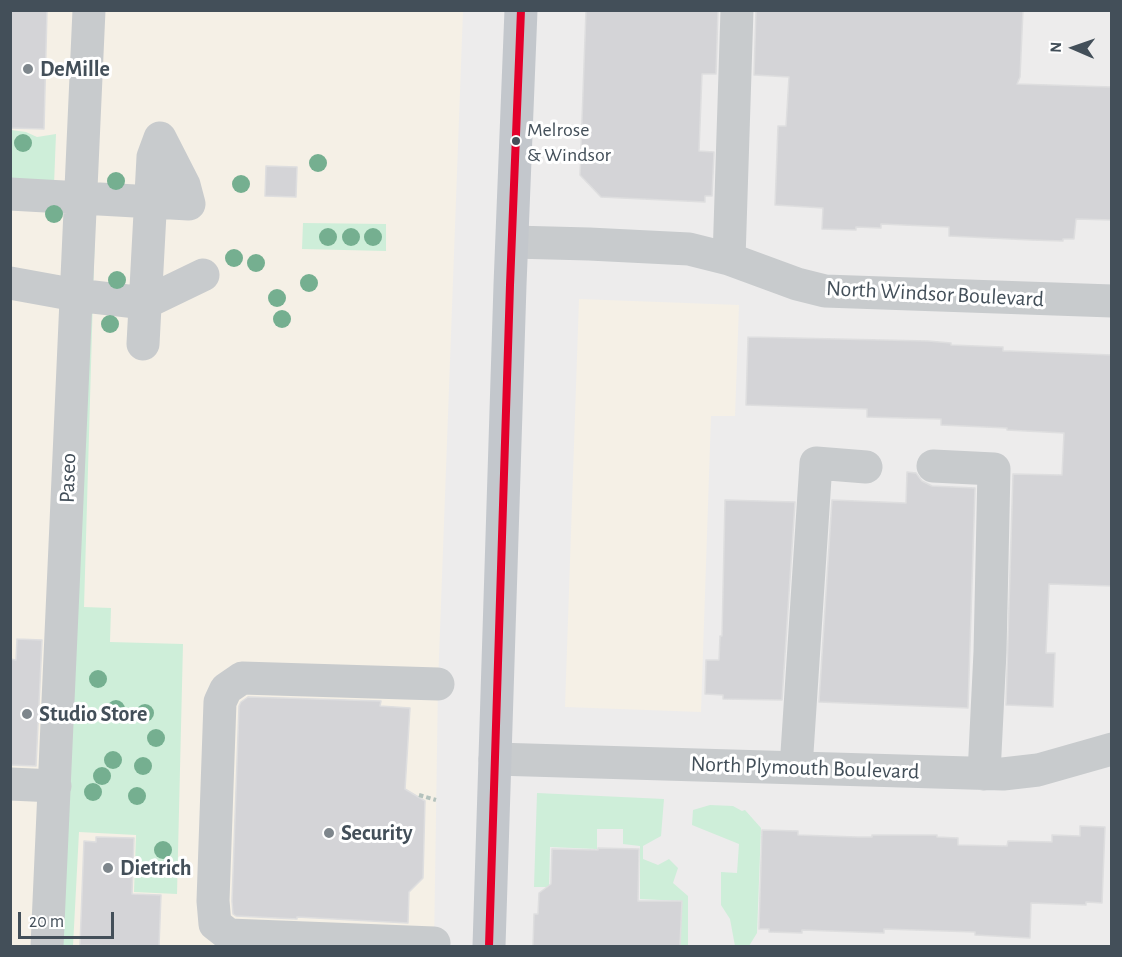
<!DOCTYPE html>
<style>
body{margin:0}
#map{position:relative;width:1122px;height:957px;overflow:hidden;background:#edecec;font-family:"Alegreya Sans",sans-serif}
canvas{display:block}
.frame{position:absolute;inset:0;border:12px solid #434f59;pointer-events:none}
.north{position:absolute;left:1044px;top:18px;width:60px;height:60px;-webkit-text-stroke:4px #fff;paint-order:stroke;rotate:272deg;font-size:16px;font-weight:700;line-height:24px;text-align:center;color:#434f59}
.north::after{content:'';display:block;margin:auto;width:21px;height:27px;background:#434f59;clip-path:polygon(50% 0,100% 100%,50% 72%,0 100%)}
.scale{position:absolute;left:18px;top:912px;width:96px;height:27px;box-sizing:border-box;border:3px solid #434f59;border-top:0;padding-left:8px;font-size:18px;line-height:21px;white-space:nowrap;color:#434f59;-webkit-text-stroke:4px #fff;paint-order:stroke}
</style>
<div id="map">
<canvas width="1122" height="957"></canvas>
<div class="frame"></div>
<div class="north">N</div>
<div class="scale">20 m</div>
</div>
<script>
const ctx = document.querySelector('canvas').getContext('2d');
ctx.lineJoin = 'round';
function paint(path, color) { ctx.fillStyle = color; ctx.fill(path, 'evenodd'); }
const shape = rows => new Path2D(rows.map(r => 'M' + r).join(''));
function strokePath(path, color, width, dash) { ctx.strokeStyle = color; ctx.lineWidth = width; ctx.lineCap = dash ? 'butt' : 'round'; ctx.setLineDash(dash || []); ctx.stroke(path); }
function label(font, color, halo, rows, align = 'center') {
  ctx.font = font + ' "Alegreya Sans",sans-serif'; ctx.lineWidth = 6; ctx.setLineDash([]); ctx.textBaseline = 'middle'; ctx.strokeStyle = halo; ctx.fillStyle = color; for (const [text, x, y, turn = 0] of rows) {
    ctx.save(); ctx.translate(x, y); ctx.rotate((+turn || 0) * Math.PI / 180); ctx.textAlign = isNaN(turn) ? turn : align; if (halo) ctx.strokeText(text, 0, 0); ctx.fillText(text, 0, 0); ctx.restore();
  }
}
const commercial = shape([
 [10,11,463,11,438,684,434,946,11,946],
 [579,299,739,305,735,416,711,416,701,712,565,707]
]);
const green = shape([
 [101,20,84,607,111,608,110,642,183,644,177,894,134,892,136,835,79,832,73,946,33,946],
 [11,130,26,132,37,137,56,134,54,185,11,183],
 [303,223,386,224,386,251,302,249],
 [537,793,664,799,661,836,643,846,643,859,658,865,669,859,678,868,673,883,688,896,688,946,680,946,682,901,640,899,640,846,623,844,623,829,597,829,597,849,550,847,549,887,534,887],
 [710,805,733,806,742,811,745,810,761,828,757,933,749,946,735,946,730,919,721,905,721,872,737,873,739,844,692,825,693,810]
]);
const building = shape([
 [10,10,47,10,44,129,10,128,10,10],
 [586,10,718,10,716,74,702,74,699,151,714,152,712,196,705,196,705,202,601,197,580,175,586,10],
 [756,10,1023,10,1020,77,1017,84,1112,87,1112,220,1076,219,1074,239,1063,239,1063,241,1031,240,949,236,949,227,881,224,881,228,856,227,856,230,822,229,823,208,775,205,778,126,786,126,789,77,754,75,756,10],
 [266,166,297,167,296,197,265,196,266,166],
 [748,337,928,341,951,343,951,345,1003,347,1003,351,1009,351,1112,355,1112,586,1049,584,1046,653,1055,653,1053,707,1006,705,1013,474,1062,475,1064,433,1007,430,1007,428,941,425,941,419,867,417,867,409,746,405,748,337],
 [907,472,916,473,922,481,932,486,975,488,968,708,819,702,832,500,906,503,907,472],
 [725,500,795,502,782,700,723,699,723,695,705,694,706,660,719,660,720,636,722,636,725,500],
 [17,639,42,640,36,766,10,765,10,659,16,660,17,639],
 [248,697,381,701,380,706,410,708,405,789,425,801,423,878,409,892,408,923,297,917,297,919,236,916,233,914,232,901,239,706,241,702,248,697],
 [1080,826,1105,827,1102,903,1086,902,1086,905,1031,903,1030,938,975,935,975,932,884,929,884,933,802,930,802,933,769,932,769,929,759,929,762,830,798,831,798,835,857,837,872,837,872,835,937,835,937,837,958,838,958,845,1007,846,1008,841,1052,842,1052,835,1080,836,1080,826],
 [96,837,134,838,132,894,161,895,159,946,80,945,84,841,96,842,96,837],
 [598,848,639,849,638,901,682,901,680,946,533,946,534,914,538,914,539,893,551,884,552,849,598,850,598,848]
]);
const path = shape([
 [419,795,436,800]
]);
const minor = shape([
 [10,194,189,204,184,185,160,138],
 [513,242,589,244,689,249,729,259,797,284,825,291,1112,301],
 [729,259,737,10],
 [10,283,76,295,145,303,203,275],
 [143,344,153,157,160,138],
 [933,466,994,469,990,652,984,774],
 [495,759,1003,774,1038,770,1112,749],
 [796,768,816,463,866,467],
 [10,784,55,786],
 [434,943,229,935,215,924,213,901,220,702,226,689,242,678,438,684],
 [47,946,89,10]
]);
const major = shape([
 [489,946,510,285,521,10]
]);
const bus1 = shape([
 [489,946,510,285,521,10]
]);
const trees = [
 [23,143],
 [318,163],
 [116,181],
 [241,184],
 [54,214],
 [328,237],
 [351,237],
 [373,237],
 [234,258],
 [256,263],
 [117,280],
 [309,283],
 [277,298],
 [282,319],
 [110,324],
 [98,679],
 [116,709],
 [145,713],
 [156,738],
 [113,760],
 [143,766],
 [102,776],
 [93,792],
 [137,796],
 [163,850]
];
const markers = [
 [28,69,6,"#7e868c"],
 [516,141,5,"#434f59"],
 [27,714,6,"#7e868c"],
 [329,833,6,"#7e868c"],
 [108,868,6,"#7e868c"]
];
const busNames = [
 ["Melrose",527,130],
 ["& Windsor",527,155]
];
const poiNames = [
 ["DeMille",40,69],
 ["Studio Store",39,714],
 ["Security",341,833],
 ["Dietrich",120,868]
];
const streetNames = [
 ["North Windsor Boulevard",935,294,3],
 ["Paseo",68,478,-88],
 ["North Plymouth Boulevard",805,768,2]
];
paint(commercial, '#f5f0e6');
paint(green, '#ceeed9');
paint(building, '#d4d4d7');
strokePath(building, '#dededf', 1.5);
strokePath(path, '#b4c2bd', 4, [4.5, 3]);
strokePath(minor, '#c8cbcd', 33);
strokePath(major, '#c3c7cc', 33);
strokePath(bus1, '#e4002b', 8);
ctx.fillStyle = '#75af90';
for (const [x, y] of trees) { ctx.beginPath(); ctx.arc(x, y, 9, 0, 2 * Math.PI); ctx.fill(); }
for (const [x, y, r, color] of markers) { const dot = new Path2D(); dot.arc(x, y, r, 0, 2 * Math.PI); ctx.fillStyle = color; ctx.fill(dot); strokePath(dot, '#fff', 2); }
label('20px', '#434f59', '#fff', busNames, 'left');
label('bold 22px', '#434f59', '#fff', poiNames, 'left');
label('22px', '#434f59', '#fff', streetNames);
</script>
